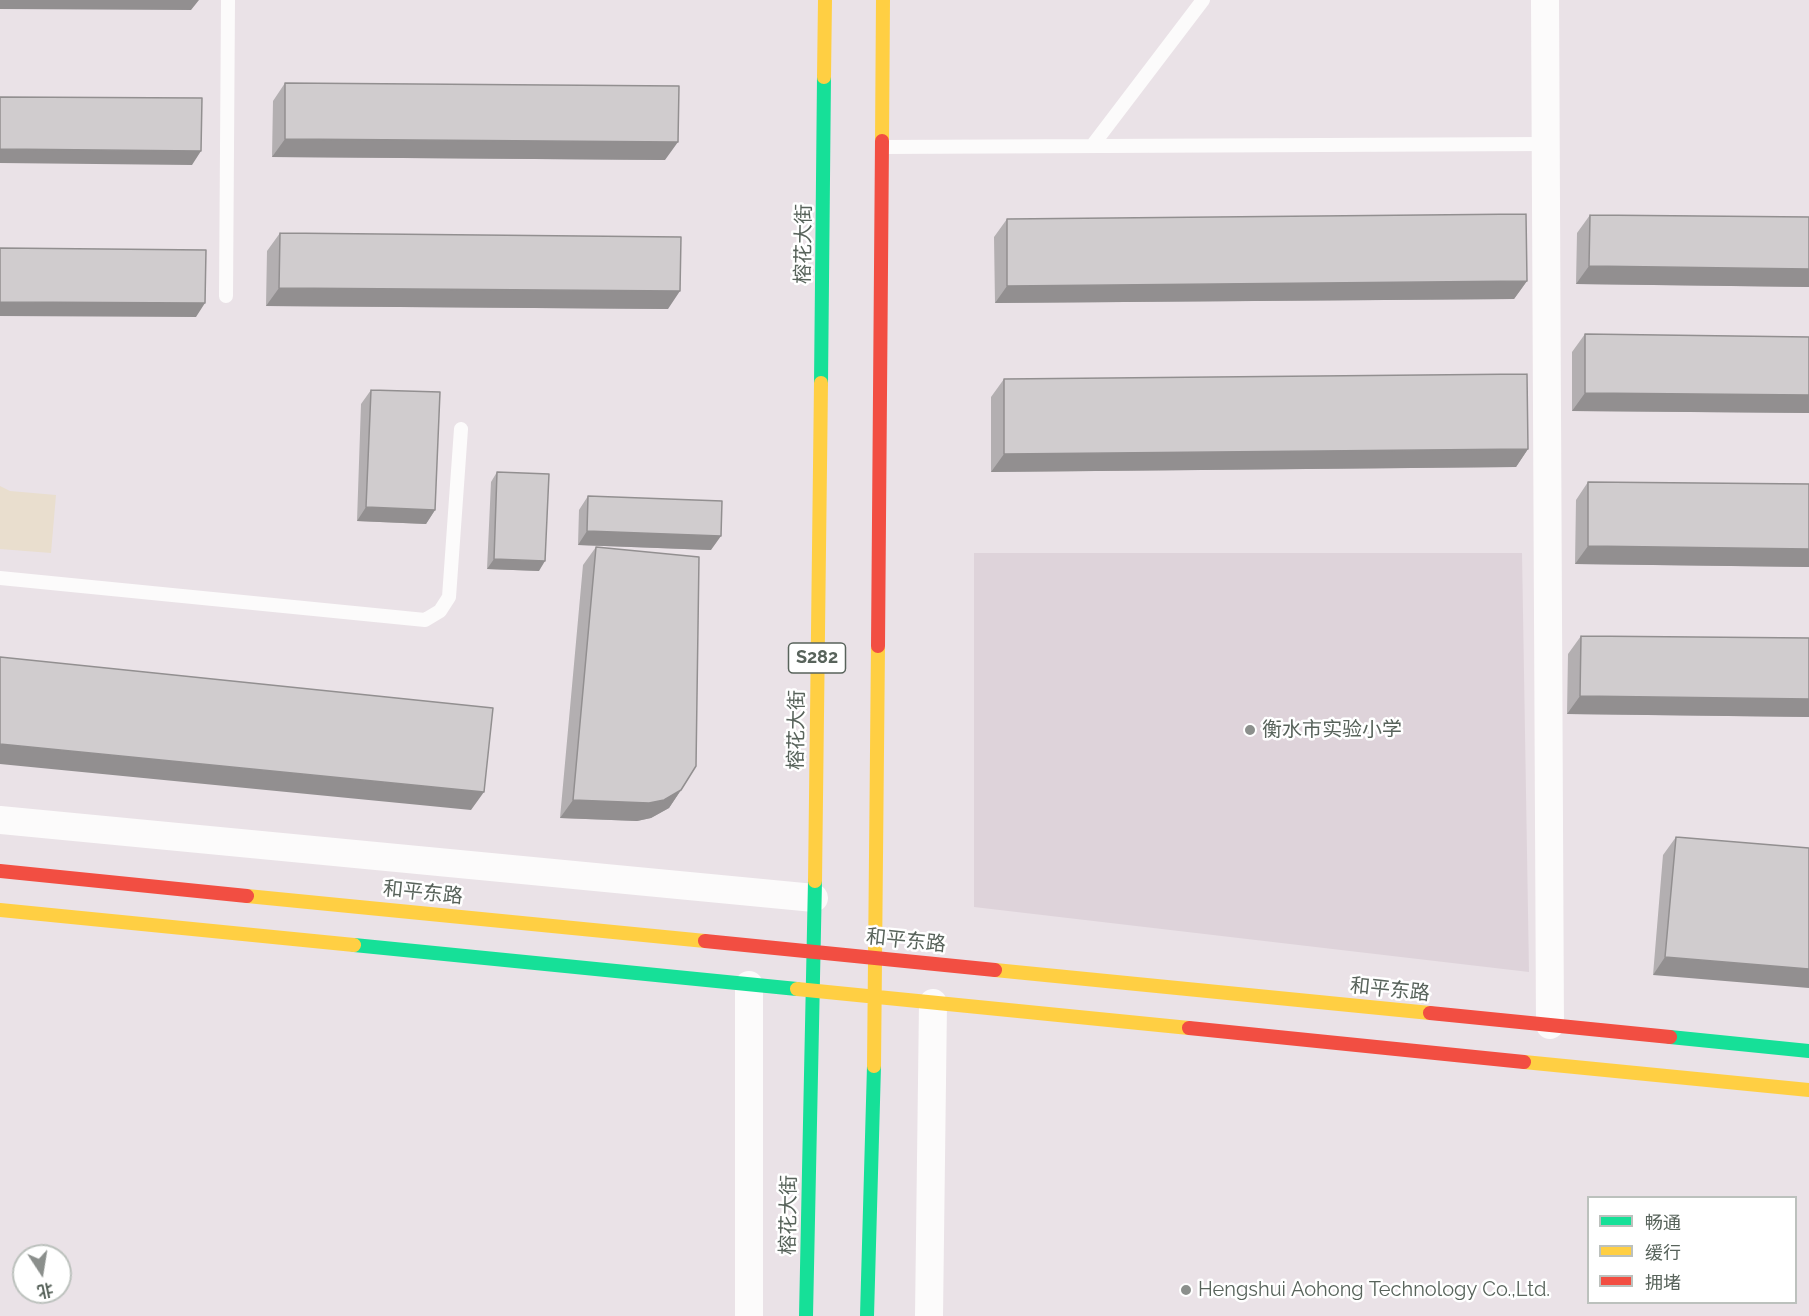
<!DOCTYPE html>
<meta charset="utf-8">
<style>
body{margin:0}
#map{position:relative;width:1809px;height:1316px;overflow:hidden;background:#eae2e7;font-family:Raleway,"Noto Sans SC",sans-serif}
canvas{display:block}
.legend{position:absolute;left:1587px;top:1196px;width:210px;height:108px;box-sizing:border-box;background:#fff;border:2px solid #bcc1bd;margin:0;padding:8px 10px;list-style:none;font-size:18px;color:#58635b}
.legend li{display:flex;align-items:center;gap:12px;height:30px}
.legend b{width:30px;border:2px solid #bcc1bd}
.north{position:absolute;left:12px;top:1244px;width:60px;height:60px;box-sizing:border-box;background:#fff;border:2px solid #bcc1bd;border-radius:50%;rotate:168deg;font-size:16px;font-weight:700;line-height:24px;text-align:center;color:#58635b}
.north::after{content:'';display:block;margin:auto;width:21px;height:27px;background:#8b8f8c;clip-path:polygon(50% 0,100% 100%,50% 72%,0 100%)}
</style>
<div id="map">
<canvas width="1809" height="1316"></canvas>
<ul class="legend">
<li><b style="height:8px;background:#16e098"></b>畅通</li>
<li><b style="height:8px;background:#ffcf43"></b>缓行</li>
<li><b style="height:8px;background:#f24e42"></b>拥堵</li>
</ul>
<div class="north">北</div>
</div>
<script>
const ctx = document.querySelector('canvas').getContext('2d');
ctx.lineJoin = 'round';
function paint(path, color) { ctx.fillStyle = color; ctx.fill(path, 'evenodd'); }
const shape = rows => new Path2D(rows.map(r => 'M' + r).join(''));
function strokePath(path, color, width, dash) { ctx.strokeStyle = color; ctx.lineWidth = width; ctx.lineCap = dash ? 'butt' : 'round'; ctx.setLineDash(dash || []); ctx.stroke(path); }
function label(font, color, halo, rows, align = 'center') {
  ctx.font = font + ' Raleway,"Noto Sans SC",sans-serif'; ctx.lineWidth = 5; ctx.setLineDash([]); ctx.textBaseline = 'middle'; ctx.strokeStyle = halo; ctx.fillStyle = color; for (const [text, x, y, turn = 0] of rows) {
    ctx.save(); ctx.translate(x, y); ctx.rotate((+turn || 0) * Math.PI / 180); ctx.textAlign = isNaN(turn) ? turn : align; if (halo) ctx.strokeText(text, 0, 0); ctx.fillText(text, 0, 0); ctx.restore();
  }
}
const education = shape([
 [974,553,1522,553,1529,972,974,907]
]);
const green = shape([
 [0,486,10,491,56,495,51,553,0,549]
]);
const lane = shape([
 [1092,146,1203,0],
 [882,147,1546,144],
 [226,296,228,0],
 [0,578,425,620,440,611,449,597,461,429]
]);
const street = shape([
 [1545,0,1550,1025],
 [0,820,814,898],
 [749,1316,749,985],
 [929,1316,933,1003]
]);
const fast = shape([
 [821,383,824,77],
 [354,945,797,989],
 [1670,1037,1809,1051],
 [806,1316,815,881],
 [867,1316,874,1066]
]);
const slow = shape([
 [824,77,825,0],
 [882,141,883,0],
 [815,881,821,383],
 [247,896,705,941],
 [0,910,354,945],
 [995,970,1430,1013],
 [797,989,1189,1028],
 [1524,1062,1809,1090],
 [874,1066,878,646]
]);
const jam = shape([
 [878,646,882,141],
 [0,871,247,896],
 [705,941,995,970],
 [1430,1013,1670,1037],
 [1189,1028,1524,1062]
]);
const wall = shape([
 [285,83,665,160,272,157,273,101],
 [1590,215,1809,217,1809,287,1576,284,1577,233],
 [1007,219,1527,281,1514,299,995,303,994,237],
 [280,233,668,309,266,306,267,251],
 [1585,334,1809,337,1809,413,1572,411,1572,352],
 [1004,379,1528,449,1516,467,991,472,991,397],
 [371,390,435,510,426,524,357,521,361,404],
 [497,472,539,571,487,569,491,482],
 [1588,482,1809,484,1809,567,1575,564,1576,500],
 [588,496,711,550,578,545,579,510],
 [596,547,681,790,669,808,651,818,637,821,560,818,583,565],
 [1581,636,1809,638,1809,717,1567,714,1568,654],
 [1676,837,1809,848,1653,975,1663,855]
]);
const shadedWall = shape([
 [0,0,199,0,191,10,0,9],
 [285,139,678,142,665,160,272,157],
 [0,149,201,151,192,165,0,163],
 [1589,266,1809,269,1809,287,1576,284],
 [1527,281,1514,299,995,303,1007,286],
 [279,288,680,291,668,309,266,306],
 [0,302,205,303,196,317,0,316],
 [1585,393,1809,395,1809,413,1572,411],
 [1528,449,1516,467,991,472,1004,454],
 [366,507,435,510,426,524,357,521],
 [587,531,721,536,711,550,578,545],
 [1588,546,1809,549,1809,567,1575,564],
 [494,559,545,561,539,571,487,569],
 [1580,696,1809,699,1809,717,1567,714],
 [0,744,484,792,471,810,0,764],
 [681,790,669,808,651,818,637,821,560,818,573,800],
 [1665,957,1809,969,1809,988,1653,975]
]);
const building = shape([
 [285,83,679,86,678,142,285,139,285,83],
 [0,97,202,98,201,151,0,149,0,97],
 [1526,214,1527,281,1007,286,1007,219,1526,214],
 [1590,215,1809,217,1809,269,1589,266,1590,215],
 [280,233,681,237,680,291,279,288,280,233],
 [0,248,206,250,205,303,0,302,0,248],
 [1585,334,1809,337,1809,395,1585,393,1585,334],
 [1527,374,1528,449,1004,454,1004,379,1527,374],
 [371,390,440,392,435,510,366,507,371,390],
 [497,472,549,474,545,561,494,559,497,472],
 [1588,482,1809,484,1809,549,1588,546,1588,482],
 [588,496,722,501,721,536,587,531,588,496],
 [596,547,699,557,696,766,681,790,664,800,649,803,573,800,596,547],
 [1581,636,1809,638,1809,699,1580,696,1581,636],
 [0,657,493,708,484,792,0,744,0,657],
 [1676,837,1809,848,1809,969,1665,957,1676,837]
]);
const markers = [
 [1250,730,6,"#8b8f8c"],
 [1186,1290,6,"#8b8f8c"]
];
const shields = [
 [817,658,57]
];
const shieldNames = [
 ["S282",817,658]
];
const streetNames = [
 ["榕花大街",804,244,-89],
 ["榕花大街",797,730,-89],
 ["和平东路",423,893,6],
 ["和平东路",906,941,6],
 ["和平东路",1390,990,6],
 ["榕花大街",789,1215,-89]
];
const poiNames = [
 ["衡水市实验小学",1262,730],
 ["Hengshui Aohong Technology Co.,Ltd.",1198,1290]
];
paint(education, '#ded3da');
paint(green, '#e9dece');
strokePath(lane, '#fcfbfb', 14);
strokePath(street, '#fcfbfb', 28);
strokePath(fast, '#16e098', 14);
strokePath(slow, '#ffcf43', 14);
strokePath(jam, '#f24e42', 14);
paint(wall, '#b3afb1');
paint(shadedWall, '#928f90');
paint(building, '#d0ccce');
strokePath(building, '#928f90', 1.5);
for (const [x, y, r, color] of markers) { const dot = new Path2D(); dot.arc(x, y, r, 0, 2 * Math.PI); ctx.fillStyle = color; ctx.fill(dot); strokePath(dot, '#fff', 2); }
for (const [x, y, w] of shields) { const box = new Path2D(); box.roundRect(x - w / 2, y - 15, w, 30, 4.5); ctx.fillStyle = '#fff'; ctx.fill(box); strokePath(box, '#58635b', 1.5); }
label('bold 18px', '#58635b', null, shieldNames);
label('20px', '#58635b', '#fff', streetNames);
label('20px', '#58635b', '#fff', poiNames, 'left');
</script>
